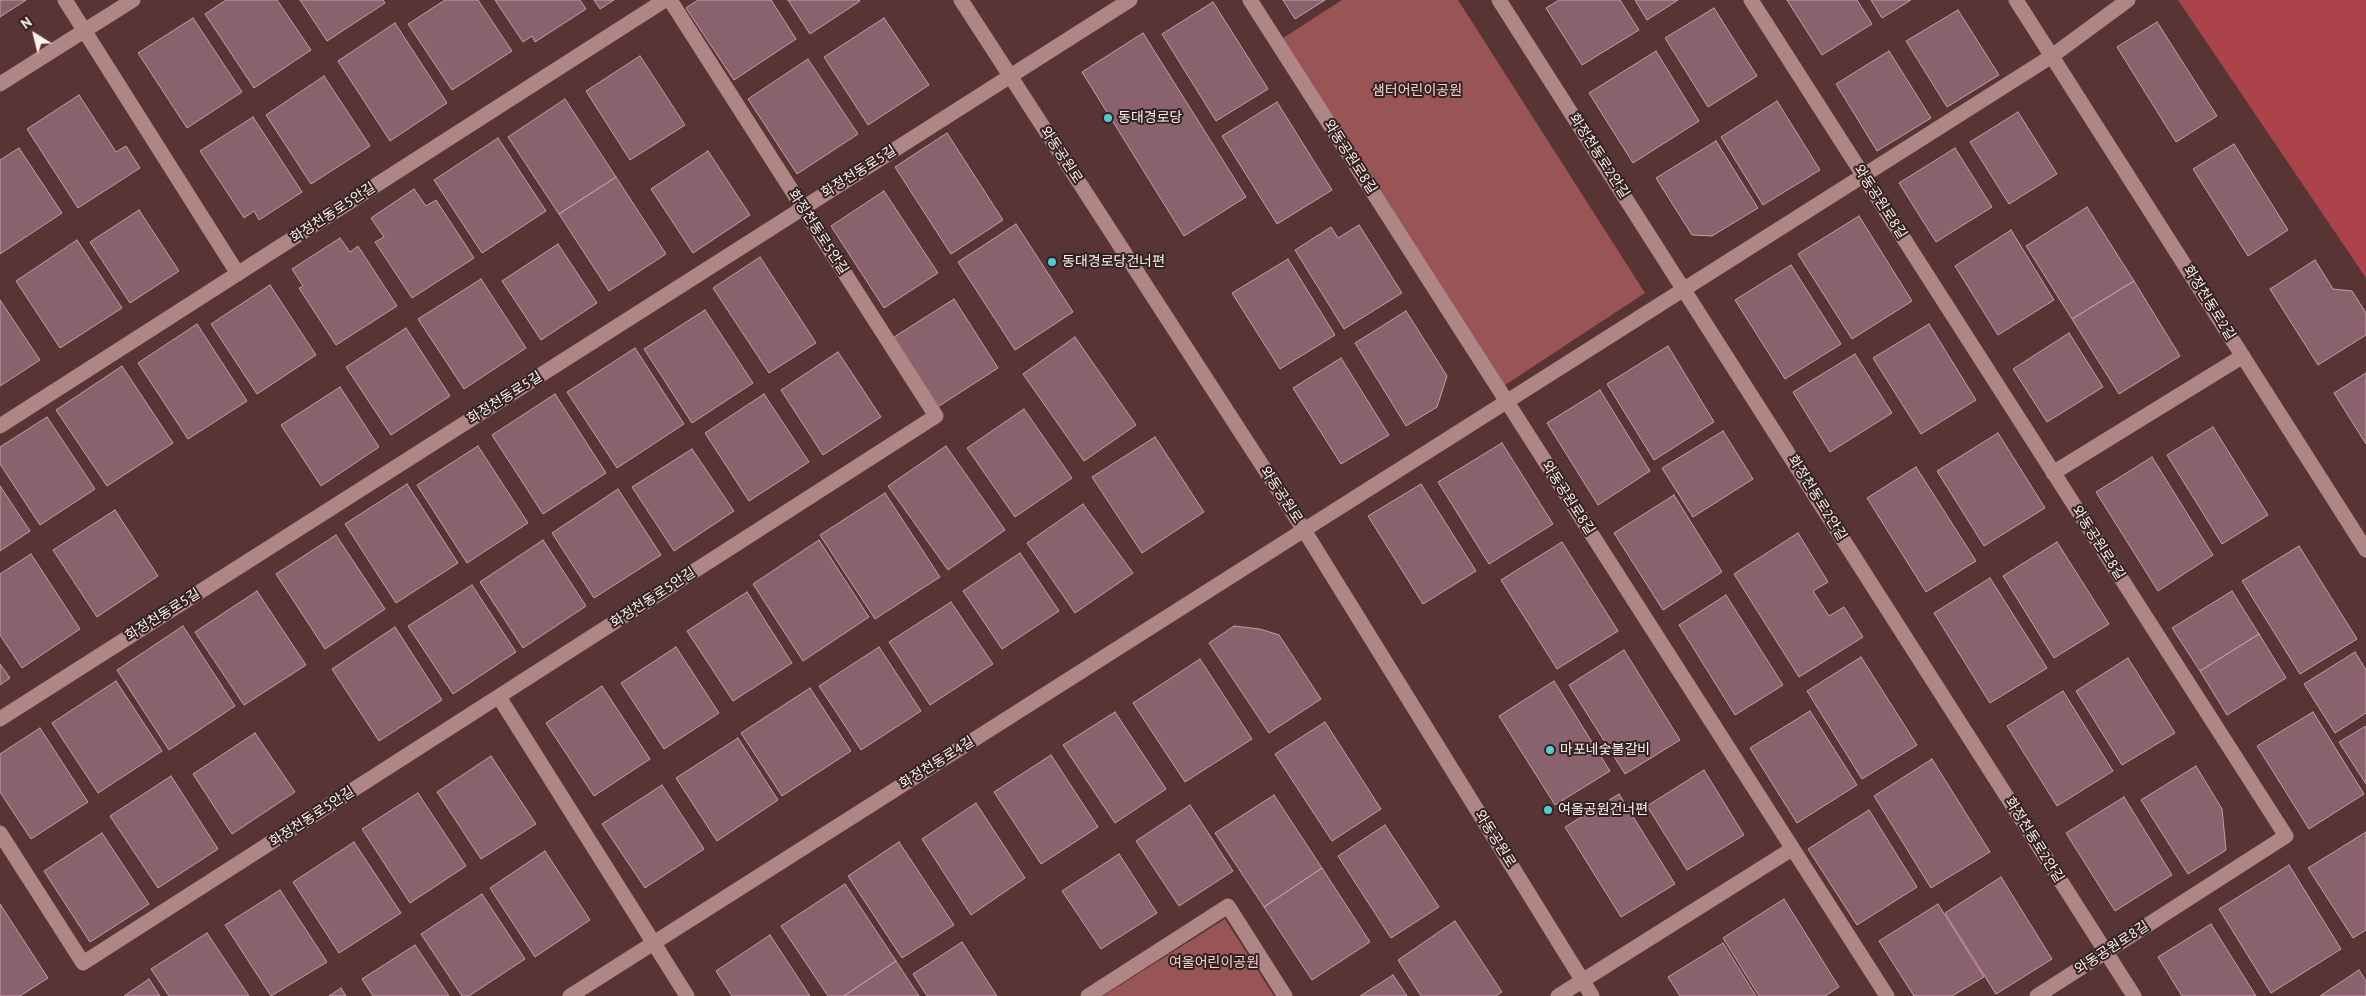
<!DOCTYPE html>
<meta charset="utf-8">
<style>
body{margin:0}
#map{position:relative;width:2366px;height:996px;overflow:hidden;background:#593435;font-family:"PT Sans",sans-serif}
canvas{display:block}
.north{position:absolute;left:10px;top:10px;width:50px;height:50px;-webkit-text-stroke:4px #322;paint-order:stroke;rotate:324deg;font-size:14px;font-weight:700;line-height:20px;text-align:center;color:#fef0ef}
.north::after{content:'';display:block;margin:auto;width:18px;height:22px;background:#fef0ef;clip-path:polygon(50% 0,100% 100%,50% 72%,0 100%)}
</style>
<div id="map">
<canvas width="2366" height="996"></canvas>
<div class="north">N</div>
</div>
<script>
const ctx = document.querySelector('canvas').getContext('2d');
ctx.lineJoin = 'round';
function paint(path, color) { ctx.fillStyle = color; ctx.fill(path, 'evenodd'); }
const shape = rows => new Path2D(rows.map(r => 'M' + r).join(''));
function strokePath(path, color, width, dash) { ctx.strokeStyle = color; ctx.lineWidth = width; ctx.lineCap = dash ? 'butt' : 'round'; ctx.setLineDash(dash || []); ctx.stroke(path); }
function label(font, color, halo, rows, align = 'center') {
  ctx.font = font + ' "PT Sans","Noto Sans KR",sans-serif'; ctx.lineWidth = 4; ctx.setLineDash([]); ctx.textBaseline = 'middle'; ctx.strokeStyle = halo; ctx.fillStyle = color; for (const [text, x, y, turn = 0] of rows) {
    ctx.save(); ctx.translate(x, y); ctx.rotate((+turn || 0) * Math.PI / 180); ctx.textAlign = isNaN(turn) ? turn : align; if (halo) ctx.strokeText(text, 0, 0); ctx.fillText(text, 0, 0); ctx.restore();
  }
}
const green = shape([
 [1342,0,1458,0,1645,293,1505,385,1283,38],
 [1225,919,1274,996,1103,996]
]);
const forest = shape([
 [2178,0,2366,0,2366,278]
]);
const building = shape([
 [0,0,26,0,0,17,0,0],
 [226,0,277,0,311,50,254,88,205,14,226,0],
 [300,0,383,0,385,3,327,41,300,0],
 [445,0,478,0,512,51,452,90,408,24,445,0],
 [495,0,580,0,586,9,535,42,532,36,523,42,495,0],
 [594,0,614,0,600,9,594,0],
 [698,0,771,0,796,39,734,80,686,8,698,0],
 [788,0,859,0,860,1,810,34,788,0],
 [1283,0,1325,0,1295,19,1283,0],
 [1559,0,1620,0,1639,30,1582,65,1546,8,1559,0],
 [1635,0,1678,0,1647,20,1635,0],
 [1787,0,1857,0,1872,24,1822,55,1787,0],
 [1871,0,1911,0,1882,18,1871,0],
 [1213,2,1268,89,1216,121,1162,34,1213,2],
 [1714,8,1757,76,1708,107,1665,38,1714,8],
 [1958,10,1999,75,1947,107,1906,41,1958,10],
 [193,18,242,92,187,128,138,53,193,18],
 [884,18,929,85,868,125,824,57,884,18],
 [2157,22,2217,116,2176,142,2117,47,2157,22],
 [395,23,447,103,390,141,338,61,395,23],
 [1143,33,1246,197,1184,236,1082,72,1143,33],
 [1656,51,1699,121,1633,163,1589,93,1656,51],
 [1889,51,1931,118,1877,151,1836,84,1889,51],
 [640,56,685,125,630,160,586,91,640,56],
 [808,59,858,134,797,174,748,99,808,59],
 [324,76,370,146,311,184,266,115,324,76],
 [79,95,116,152,126,146,140,168,78,208,27,129,79,95],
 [565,99,616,177,559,214,508,137,565,99],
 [1777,101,1820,170,1763,205,1721,137,1777,101],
 [1277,102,1332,190,1277,224,1222,136,1277,102],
 [2018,112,2057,174,2009,204,1970,142,2018,112],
 [253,117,302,192,259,220,254,211,244,218,200,151,253,117],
 [947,133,1003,220,951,254,895,167,947,133],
 [498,138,546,211,482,253,434,180,498,138],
 [1716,141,1758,208,1712,236,1692,235,1656,178,1716,141],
 [2234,144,2288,230,2248,256,2193,169,2234,144],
 [19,148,62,213,0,254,0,160,19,148],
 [1955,148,1992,207,1936,242,1899,183,1955,148],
 [708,151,750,215,693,253,651,189,708,151],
 [616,177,666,254,609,291,559,214,616,177],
 [414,189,426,206,436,200,474,258,412,298,375,242,384,237,371,218,414,189],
 [884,191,938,273,884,308,831,226,884,191],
 [2087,207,2134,281,2072,319,2026,246,2087,207],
 [139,210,179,271,130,303,90,242,139,210],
 [1859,216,1912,301,1852,339,1798,254,1859,216],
 [1016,224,1073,312,1015,350,958,262,1016,224],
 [1359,225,1402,293,1344,329,1295,250,1331,227,1338,238,1359,225],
 [2011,230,2054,300,1998,335,1955,266,2011,230],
 [340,238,350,252,358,246,397,306,336,345,299,288,303,286,292,269,340,238],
 [77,240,122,308,60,348,16,281,77,240],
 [558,244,597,303,541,340,502,281,558,244],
 [760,257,816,343,769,373,713,288,760,257],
 [1288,259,1335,335,1280,369,1232,293,1288,259],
 [2315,260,2333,289,2352,291,2366,313,2366,335,2318,365,2270,289,2315,260],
 [1791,265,1841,344,1785,379,1735,300,1791,265],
 [481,279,526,348,464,389,418,319,481,279],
 [2134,281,2180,356,2119,394,2072,319,2134,281],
 [270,285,316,355,257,394,211,324,270,285],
 [954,299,998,368,936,408,891,339,954,299],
 [0,300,40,360,0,386,0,300],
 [705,310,753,383,692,423,644,349,705,310],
 [1406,311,1447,376,1437,407,1406,426,1355,343,1406,311],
 [197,324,247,401,188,439,138,363,197,324],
 [1929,324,1976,400,1921,434,1873,358,1929,324],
 [406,328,450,396,391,435,346,367,406,328],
 [2069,333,2103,387,2047,422,2013,369,2069,333],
 [1075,337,1136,425,1084,461,1023,374,1075,337],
 [1668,346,1714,422,1654,460,1607,384,1668,346],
 [635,348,684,424,617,468,567,392,635,348],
 [838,352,881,417,823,455,781,390,838,352],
 [1855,354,1892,413,1830,452,1793,392,1855,354],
 [1341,358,1389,435,1341,464,1293,388,1341,358],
 [122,366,173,443,107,486,56,410,122,366],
 [2366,373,2366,444,2334,393,2366,373],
 [340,387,379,447,321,486,281,425,340,387],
 [1600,390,1650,471,1598,505,1547,423,1600,390],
 [555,394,606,473,543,514,492,435,555,394],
 [764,394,809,462,749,501,705,433,764,394],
 [1024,409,1072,478,1015,517,967,448,1024,409],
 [47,417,95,489,40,525,0,464,0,447,47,417],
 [2213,427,2268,515,2222,544,2167,455,2213,427],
 [1723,431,1753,479,1693,517,1662,468,1723,431],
 [1998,433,2045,508,1984,546,1937,471,1998,433],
 [1155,437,1204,512,1142,553,1092,477,1155,437],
 [1502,443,1553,524,1489,564,1438,482,1502,443],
 [478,446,528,523,467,563,417,485,478,446],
 [946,446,1005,530,948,570,888,486,946,446],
 [692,449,734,511,674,551,632,487,692,449],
 [2152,457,2213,555,2158,591,2096,492,2152,457],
 [1916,467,1976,561,1926,592,1867,498,1916,467],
 [407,484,458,563,396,603,345,524,407,484],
 [1421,484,1476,571,1423,604,1368,516,1421,484],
 [0,486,30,531,0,551,0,486],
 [618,489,661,555,594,598,552,533,618,489],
 [885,493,940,577,875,619,820,535,885,493],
 [1674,495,1722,572,1663,610,1614,533,1674,495],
 [1083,504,1133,573,1075,613,1027,543,1083,504],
 [115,510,158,576,97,617,53,550,115,510],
 [1798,533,1828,582,1813,591,1829,616,1844,607,1863,637,1799,677,1734,574,1798,533],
 [336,535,385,609,325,649,276,574,336,535],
 [543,540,586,606,523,648,480,582,543,540],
 [819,540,869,617,803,661,753,584,819,540],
 [1562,542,1618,631,1557,669,1501,580,1562,542],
 [2057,542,2109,624,2054,658,2003,576,2057,542],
 [2299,546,2357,639,2300,674,2242,581,2299,546],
 [1020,553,1059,611,1002,649,963,591,1020,553],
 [31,554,80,629,22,668,0,635,0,574,31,554],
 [1990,578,2047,668,1990,703,1934,613,1990,578],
 [472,585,516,652,453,694,408,626,472,585],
 [257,591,306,665,244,705,195,632,257,591],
 [2232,591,2259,634,2200,671,2172,628,2232,591],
 [747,592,792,663,733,701,687,631,747,592],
 [1726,595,1783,685,1735,715,1679,625,1726,595],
 [951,602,993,664,930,705,889,642,951,602],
 [183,626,235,706,169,750,117,670,183,626],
 [1234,626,1260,629,1279,635,1321,699,1269,733,1209,643,1234,626],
 [395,627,442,700,379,741,332,669,395,627],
 [2259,634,2286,678,2227,715,2200,671,2259,634],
 [676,647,719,713,664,749,621,683,676,647],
 [879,647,921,711,861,750,819,686,879,647],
 [1624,650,1680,740,1625,774,1569,685,1624,650],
 [2355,652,2366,670,2366,713,2335,733,2304,684,2355,652],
 [1861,657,1917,745,1862,779,1807,691,1861,657],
 [2128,658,2175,733,2122,765,2076,691,2128,658],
 [1200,659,1252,739,1185,782,1133,703,1200,659],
 [0,664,10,678,0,685,0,664],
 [116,681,162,751,98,793,52,723,116,681],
 [1554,681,1610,771,1555,805,1499,716,1554,681],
 [602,686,650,759,594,796,546,723,602,686],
 [810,688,851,751,782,796,741,733,810,688],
 [2063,691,2113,771,2057,806,2007,726,2063,691],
 [1810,711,1857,785,1797,823,1750,748,1810,711],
 [1115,712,1166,789,1115,823,1063,745,1115,712],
 [2313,712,2364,794,2309,829,2257,746,2313,712],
 [1325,722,1381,809,1332,841,1275,754,1325,722],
 [2366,726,2366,784,2339,742,2366,726],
 [40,728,88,802,31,839,0,792,0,754,40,728],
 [255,733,295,792,232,834,193,774,255,733],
 [738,738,778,800,717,841,676,778,738,738],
 [1051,755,1098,827,1041,864,994,792,1051,755],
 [491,756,536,824,481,859,437,792,491,756],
 [1932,759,1990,852,1931,888,1874,796,1932,759],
 [2196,766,2222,809,2226,850,2188,874,2141,800,2196,766],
 [1704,770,1744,835,1687,870,1647,806,1704,770],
 [171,776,218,849,158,888,110,816,171,776],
 [662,785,704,849,645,888,602,824,662,785],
 [418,793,466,866,410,903,362,829,418,793],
 [1619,794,1675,884,1621,917,1565,827,1619,794],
 [1274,795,1322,868,1264,907,1215,833,1274,795],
 [2124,797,2172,875,2115,911,2066,833,2124,797],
 [976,803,1025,878,971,915,922,839,976,803],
 [1190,805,1233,871,1179,906,1136,841,1190,805],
 [1869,810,1917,887,1857,925,1808,849,1869,810],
 [1385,825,1439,907,1391,938,1338,856,1385,825],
 [2366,832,2366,930,2353,938,2308,868,2366,832],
 [102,833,149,904,90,942,44,871,102,833],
 [354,842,401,913,339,953,293,882,354,842],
 [899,842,954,925,902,958,848,876,899,842],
 [545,851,590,920,535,957,490,888,545,851],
 [1119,854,1157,913,1101,949,1062,891,1119,854],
 [2289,865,2341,949,2271,993,2219,909,2289,865],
 [1322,868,1370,942,1312,980,1264,907,1322,868],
 [2001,877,2052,959,1996,994,1945,913,2001,877],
 [845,884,896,961,844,996,828,996,781,926,845,884],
 [280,890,327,962,271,996,225,925,280,890],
 [482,894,525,959,469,996,462,996,421,934,482,894],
 [1784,899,1839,987,1825,996,1759,996,1723,938,1784,899],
 [0,904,48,978,20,996,0,996,0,904],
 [1938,904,1984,977,1952,996,1914,996,1879,941,1938,904],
 [1455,921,1502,992,1496,996,1421,996,1398,960,1455,921],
 [2211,924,2256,996,2182,996,2158,957,2211,924],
 [207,933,249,996,169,996,151,969,207,933],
 [770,935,810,996,732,996,716,971,770,935],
 [962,942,997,996,927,996,913,974,962,942],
 [1723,943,1756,996,1680,996,1668,977,1723,943],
 [415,945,449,996,373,996,362,979,415,945],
 [896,961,919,996,844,996,896,961],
 [2359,970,2366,981,2366,996,2320,996,2359,970],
 [1393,975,1407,996,1360,996,1393,975],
 [149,979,160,996,124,996,149,979],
 [341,988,346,996,329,996,341,988]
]);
const street = shape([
 [65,0,238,274],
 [1250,0,1887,996],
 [1499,0,2134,996],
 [1751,0,2286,836,2037,996],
 [2016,0,2366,550],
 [0,84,133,0],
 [0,426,665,0],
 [2053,473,2243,356],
 [1304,530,2052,56,2128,0],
 [499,697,687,996],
 [0,719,1130,0],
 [0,833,83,963,936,416,670,0],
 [1088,996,1228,906,1285,996],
 [1558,996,1792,849]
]);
const secondary = shape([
 [961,0,1304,530,1592,996],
 [570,996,1304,530]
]);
const markers = [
 [1108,118,5,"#51ccd2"],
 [1052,262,5,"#51ccd2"],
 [1550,750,5,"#51ccd2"],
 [1548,810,5,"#51ccd2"]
];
const parkNames = [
 ["샘터어린이공원",1417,91],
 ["여울어린이공원",1214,963]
];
const poiNames = [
 ["동대경로당",1118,118],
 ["동대경로당건너편",1062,262],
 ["마포네숯불갈비",1560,750],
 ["여울공원건너편",1558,810]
];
const streetNames = [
 ["와동공원로",1061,155,57],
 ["화정천동로2안길",1599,156,57],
 ["와동공원로8길",1350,157,57],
 ["화정천동로5길",859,172,-32],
 ["와동공원로8길",1880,202,57],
 ["화정천동로5안길",333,213,-33],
 ["화정천동로5안길",818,232,57],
 ["화정천동로2길",2209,303,58],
 ["화정천동로5길",505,398,-32],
 ["와동공원로",1281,495,57],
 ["와동공원로8길",1568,498,57],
 ["화정천동로2안길",1817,498,58],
 ["와동공원로8길",2098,543,57],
 ["화정천동로5안길",653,598,-33],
 ["화정천동로5길",163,615,-32],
 ["화정천동로4길",937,763,-32],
 ["화정천동로5안길",312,817,-33],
 ["와동공원로",1495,839,58],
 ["화정천동로2안길",2034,840,58],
 ["와동공원로8길",2112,948,-33]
];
paint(green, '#995556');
paint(forest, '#ad434a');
paint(building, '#89626e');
strokePath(building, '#c69ca8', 1);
strokePath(street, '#b08585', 15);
strokePath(secondary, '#b08585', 15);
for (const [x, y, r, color] of markers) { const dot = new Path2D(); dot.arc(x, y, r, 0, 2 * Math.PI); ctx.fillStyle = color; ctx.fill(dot); strokePath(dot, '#322', 2); }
label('14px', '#f0d2d1', '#322', parkNames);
label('14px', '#fef0ef', '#322', poiNames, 'left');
label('14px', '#fef0ef', '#322', streetNames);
</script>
